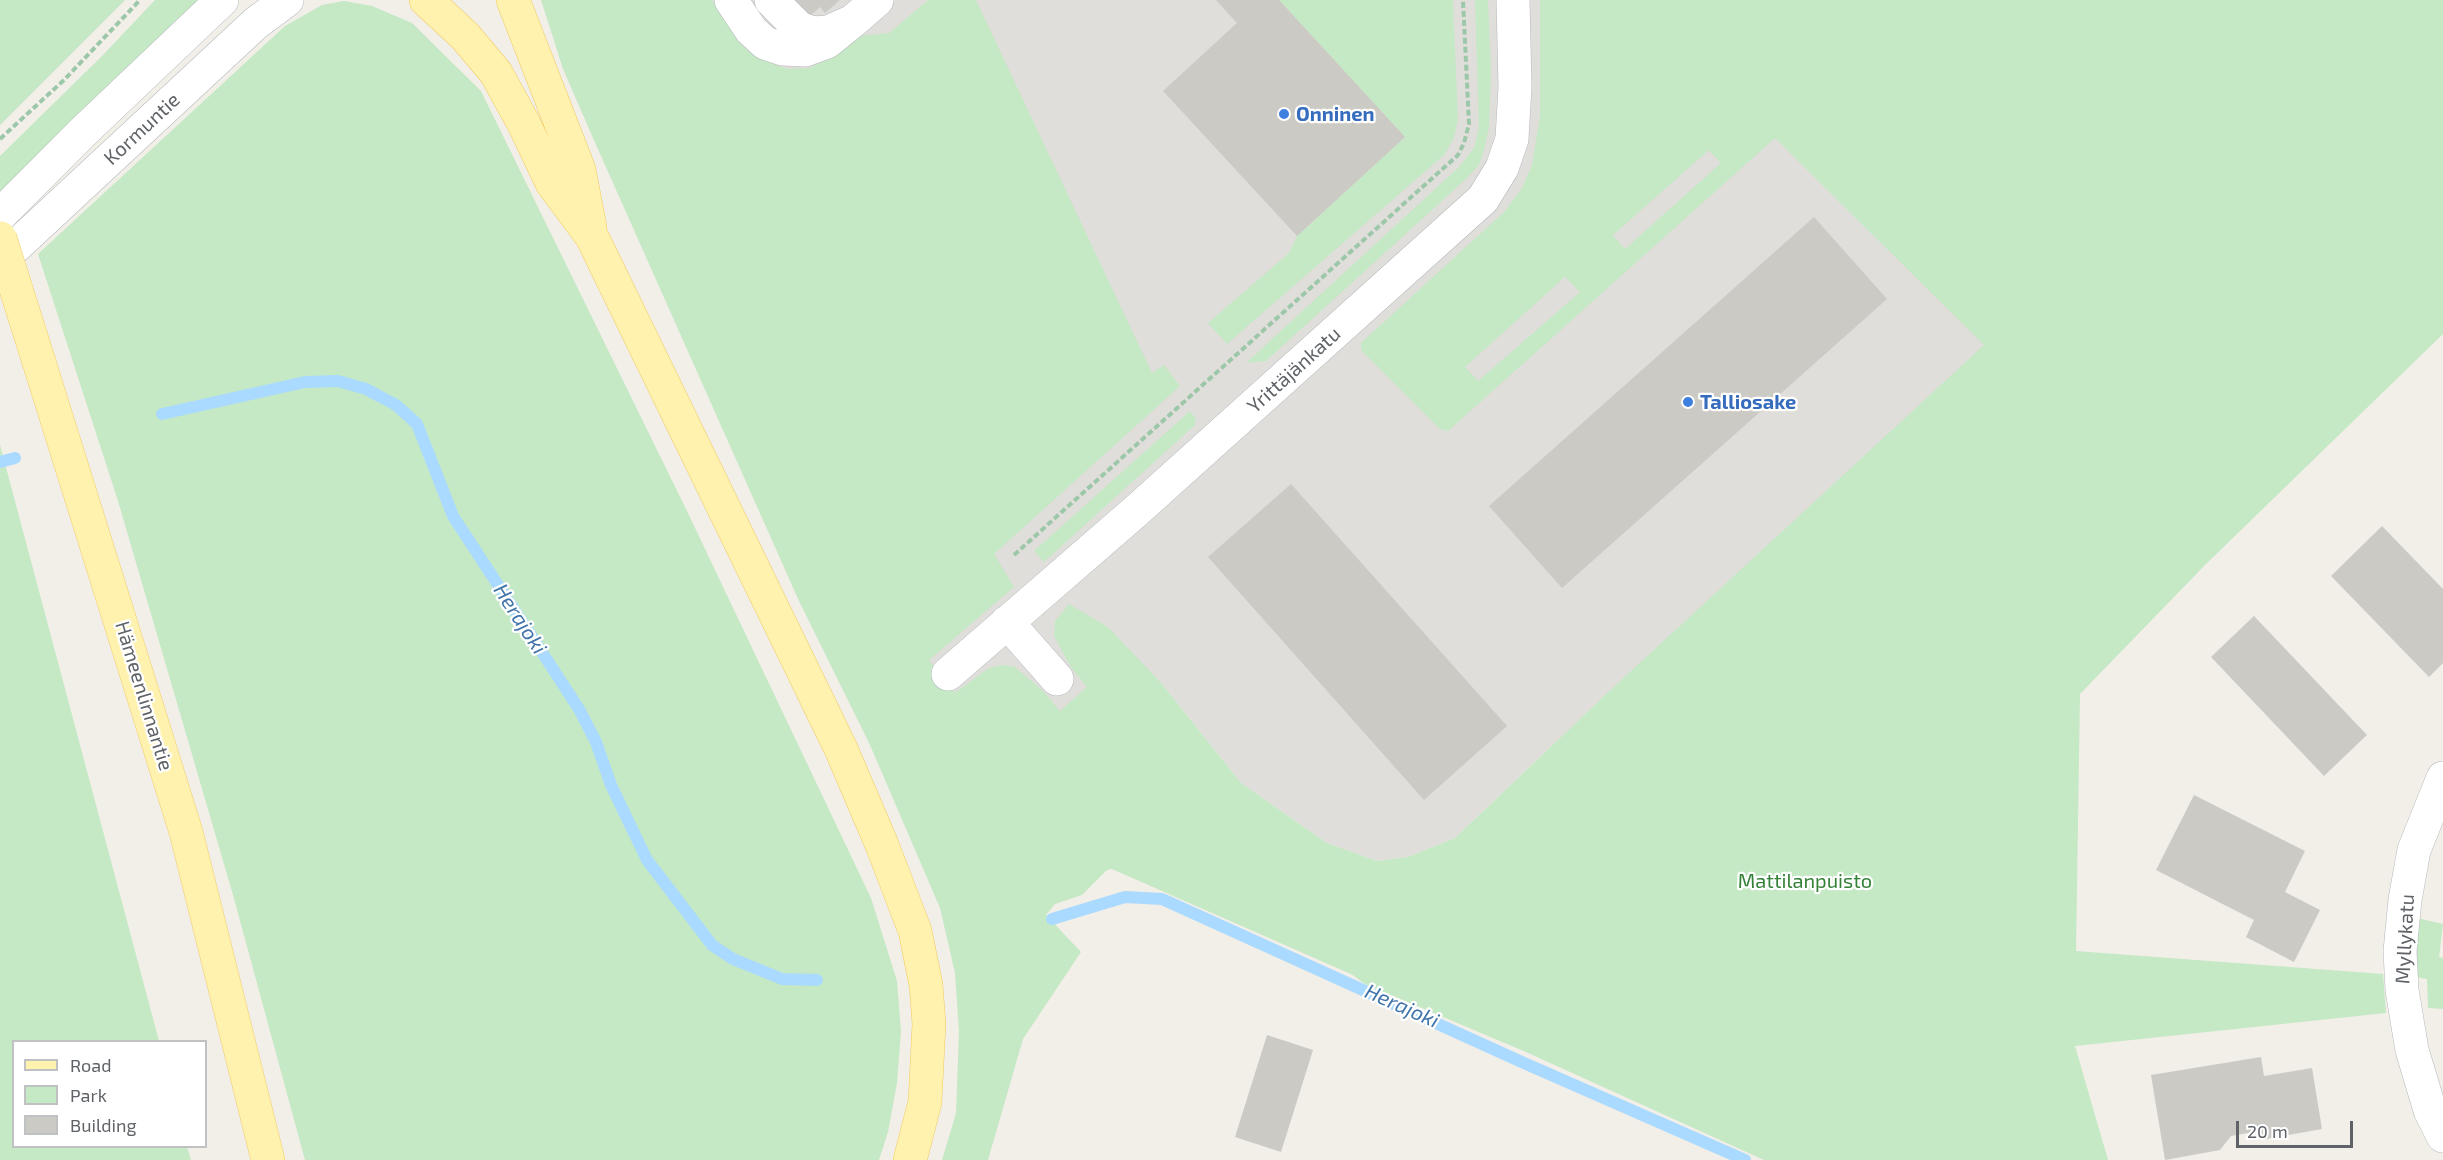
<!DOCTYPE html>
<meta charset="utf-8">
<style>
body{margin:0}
#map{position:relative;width:2443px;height:1160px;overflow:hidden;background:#f1efe8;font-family:"Exo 2",sans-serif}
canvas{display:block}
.legend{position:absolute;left:12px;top:1040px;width:195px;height:108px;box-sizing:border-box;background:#fff;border:2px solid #bfc1c3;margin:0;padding:8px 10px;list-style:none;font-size:18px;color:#5f6368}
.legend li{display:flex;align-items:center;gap:12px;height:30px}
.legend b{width:30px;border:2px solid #bfc1c3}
.scale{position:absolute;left:2236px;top:1121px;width:117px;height:27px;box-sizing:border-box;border:3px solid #5f6368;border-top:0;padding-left:8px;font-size:18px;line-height:21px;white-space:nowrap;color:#5f6368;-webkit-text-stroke:4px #fff;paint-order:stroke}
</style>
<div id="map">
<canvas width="2443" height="1160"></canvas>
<ul class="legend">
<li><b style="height:8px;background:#fff2af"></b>Road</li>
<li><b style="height:16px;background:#c5e8c5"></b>Park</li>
<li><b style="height:16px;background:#cccac5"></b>Building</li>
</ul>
<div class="scale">20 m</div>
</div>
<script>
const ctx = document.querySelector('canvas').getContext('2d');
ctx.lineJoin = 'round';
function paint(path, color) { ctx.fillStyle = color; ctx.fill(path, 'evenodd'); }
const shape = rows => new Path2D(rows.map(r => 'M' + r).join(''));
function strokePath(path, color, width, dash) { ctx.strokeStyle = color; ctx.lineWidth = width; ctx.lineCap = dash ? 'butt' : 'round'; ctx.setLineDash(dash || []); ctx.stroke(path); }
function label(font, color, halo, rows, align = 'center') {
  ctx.font = font + ' "Exo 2",sans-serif'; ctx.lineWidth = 4.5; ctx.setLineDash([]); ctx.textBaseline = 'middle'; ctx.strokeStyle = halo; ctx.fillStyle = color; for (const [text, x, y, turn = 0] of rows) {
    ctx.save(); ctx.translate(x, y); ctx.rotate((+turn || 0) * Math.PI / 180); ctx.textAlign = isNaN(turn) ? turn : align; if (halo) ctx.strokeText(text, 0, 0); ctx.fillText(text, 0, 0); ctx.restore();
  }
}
const industrial = shape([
 [626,0,2443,0,2443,22,1604,696,1455,838,1408,857,1377,861,1327,843,1241,783,1162,684,921,777]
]);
const green = shape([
 [0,0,125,0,0,125],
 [155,0,203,0,0,201,0,156,103,55],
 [541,0,712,0,757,54,770,63,788,69,809,68,828,59,860,36,889,33,928,0,976,0,1152,373,1164,365,1180,386,994,554,1014,587,929,660,955,693,989,668,1002,665,1015,667,1043,691,1060,711,1087,687,1071,667,1054,636,1055,621,1069,604,1108,627,1162,684,1241,783,1327,843,1377,861,1408,857,1455,838,1604,696,1984,345,1775,138,1448,431,1440,429,1361,350,1361,343,1504,212,1522,188,1532,165,1540,116,1540,0,2443,0,2443,334,2206,564,2080,694,2076,951,2383,974,2386,1013,2075,1046,2108,1160,1764,1160,1526,1052,1365,984,1353,975,1112,869,1107,870,1082,895,1055,904,1046,915,1081,952,1023,1039,988,1160,942,1160,956,1113,959,1032,955,973,940,908,870,745,799,601,593,138,563,69],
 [1709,150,1721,163,1625,249,1613,235],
 [1565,277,1580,292,1478,381,1465,367],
 [1279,0,1453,0,1458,119,1454,138,1444,155,1227,344,1208,323,1289,253,1297,236,1405,137],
 [1475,0,1488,0,1491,72,1489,127,1484,150,1479,165,1466,179,1266,361,1246,363,1459,167,1474,148,1479,128],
 [344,1,372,6,412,23,481,91,686,509,871,898,897,981,901,1031,897,1083,888,1132,879,1160,305,1160,233,895,118,501,38,254,285,26,322,5],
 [1190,411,1196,419,1195,425,1044,562,1034,551],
 [0,445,159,1041,14,1042,14,1146,187,1147,191,1160,0,1160],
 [2417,918,2443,924,2439,957,2443,958,2443,1009,2428,1008,2427,979,2420,978,2414,973]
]);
const stream = shape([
 [162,414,305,382,338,381,366,389,396,405,417,424,453,516,579,709,596,742,611,785,647,860,712,945,733,959,782,979,817,980],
 [0,462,15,458],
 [1052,919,1125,897,1162,899,1524,1063,1745,1160]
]);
const building = shape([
 [795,0,840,0,825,13,820,7,810,16],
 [1216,0,1279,0,1405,137,1297,236,1163,91,1237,23],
 [1814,217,1887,299,1562,588,1489,506],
 [1291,484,1507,726,1424,800,1208,557],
 [2382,526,2443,589,2443,663,2429,677,2331,576],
 [2254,616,2367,735,2324,776,2211,657],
 [2194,795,2305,851,2285,892,2320,910,2294,962,2246,937,2254,920,2156,870],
 [1267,1035,1313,1050,1281,1152,1235,1137],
 [2261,1057,2264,1076,2312,1068,2322,1129,2260,1140,2259,1131,2231,1136,2220,1150,2165,1160,2151,1075]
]);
const path = shape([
 [0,139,64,80,140,0],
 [1014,555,1458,155,1464,143,1469,124,1463,0]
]);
const minor = shape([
 [731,0,751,30,765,43,783,49,805,50,827,42,853,21],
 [771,0,799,28,813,33,828,32,853,21,877,0],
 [0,215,85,130,222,0],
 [0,261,256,23,287,0],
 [1007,622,1057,679],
 [948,674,1136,511,1483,199,1502,168,1512,139,1515,87,1513,0],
 [2443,778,2414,850,2405,900,2400,951,2402,990,2412,1050,2430,1110,2443,1136]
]);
const major = shape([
 [426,0,465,36,496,73,524,124,552,183,592,237,841,749,882,845,915,931,926,985,929,1024,925,1102,910,1160],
 [513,0,579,170,590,227],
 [39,362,186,832,268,1160]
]);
const majorBridge = shape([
 [0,238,39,362]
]);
const markers = [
 [1284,114,6,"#3f7fe0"],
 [1688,402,6,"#3f7fe0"]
];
const shopNames = [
 ["Onninen",1296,114],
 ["Talliosake",1700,402]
];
const streetNames = [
 ["Kormuntie",142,129,-43],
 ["Yrittäjänkatu",1294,370,-42],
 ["Hämeenlinnantie",144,696,73],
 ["Myllykatu",2405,939,-87]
];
const parkNames = [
 ["Mattilanpuisto",1805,881]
];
const waterNames = [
 ["Herajoki",520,619,57],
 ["Herajoki",1402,1006,24]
];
paint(industrial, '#e0deda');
paint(green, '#c5e8c5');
strokePath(stream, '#aadaff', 12);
paint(building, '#cccac5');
strokePath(minor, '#b5b8bc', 34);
strokePath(major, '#f2c960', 34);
strokePath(path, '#9cc7a9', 4, [6, 3]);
strokePath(minor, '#fff', 33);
strokePath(major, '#fff2af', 33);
strokePath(majorBridge, '#f2c960', 34, []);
strokePath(majorBridge, '#fff2af', 33);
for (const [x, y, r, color] of markers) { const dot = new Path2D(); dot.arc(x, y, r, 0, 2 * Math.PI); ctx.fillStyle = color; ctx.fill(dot); strokePath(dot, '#fff', 2); }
label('bold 20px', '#366cbe', '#fff', shopNames, 'left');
label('20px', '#5f6368', '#fff', streetNames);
label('20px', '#348238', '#fff', parkNames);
label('italic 21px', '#4174aa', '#fff', waterNames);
</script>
